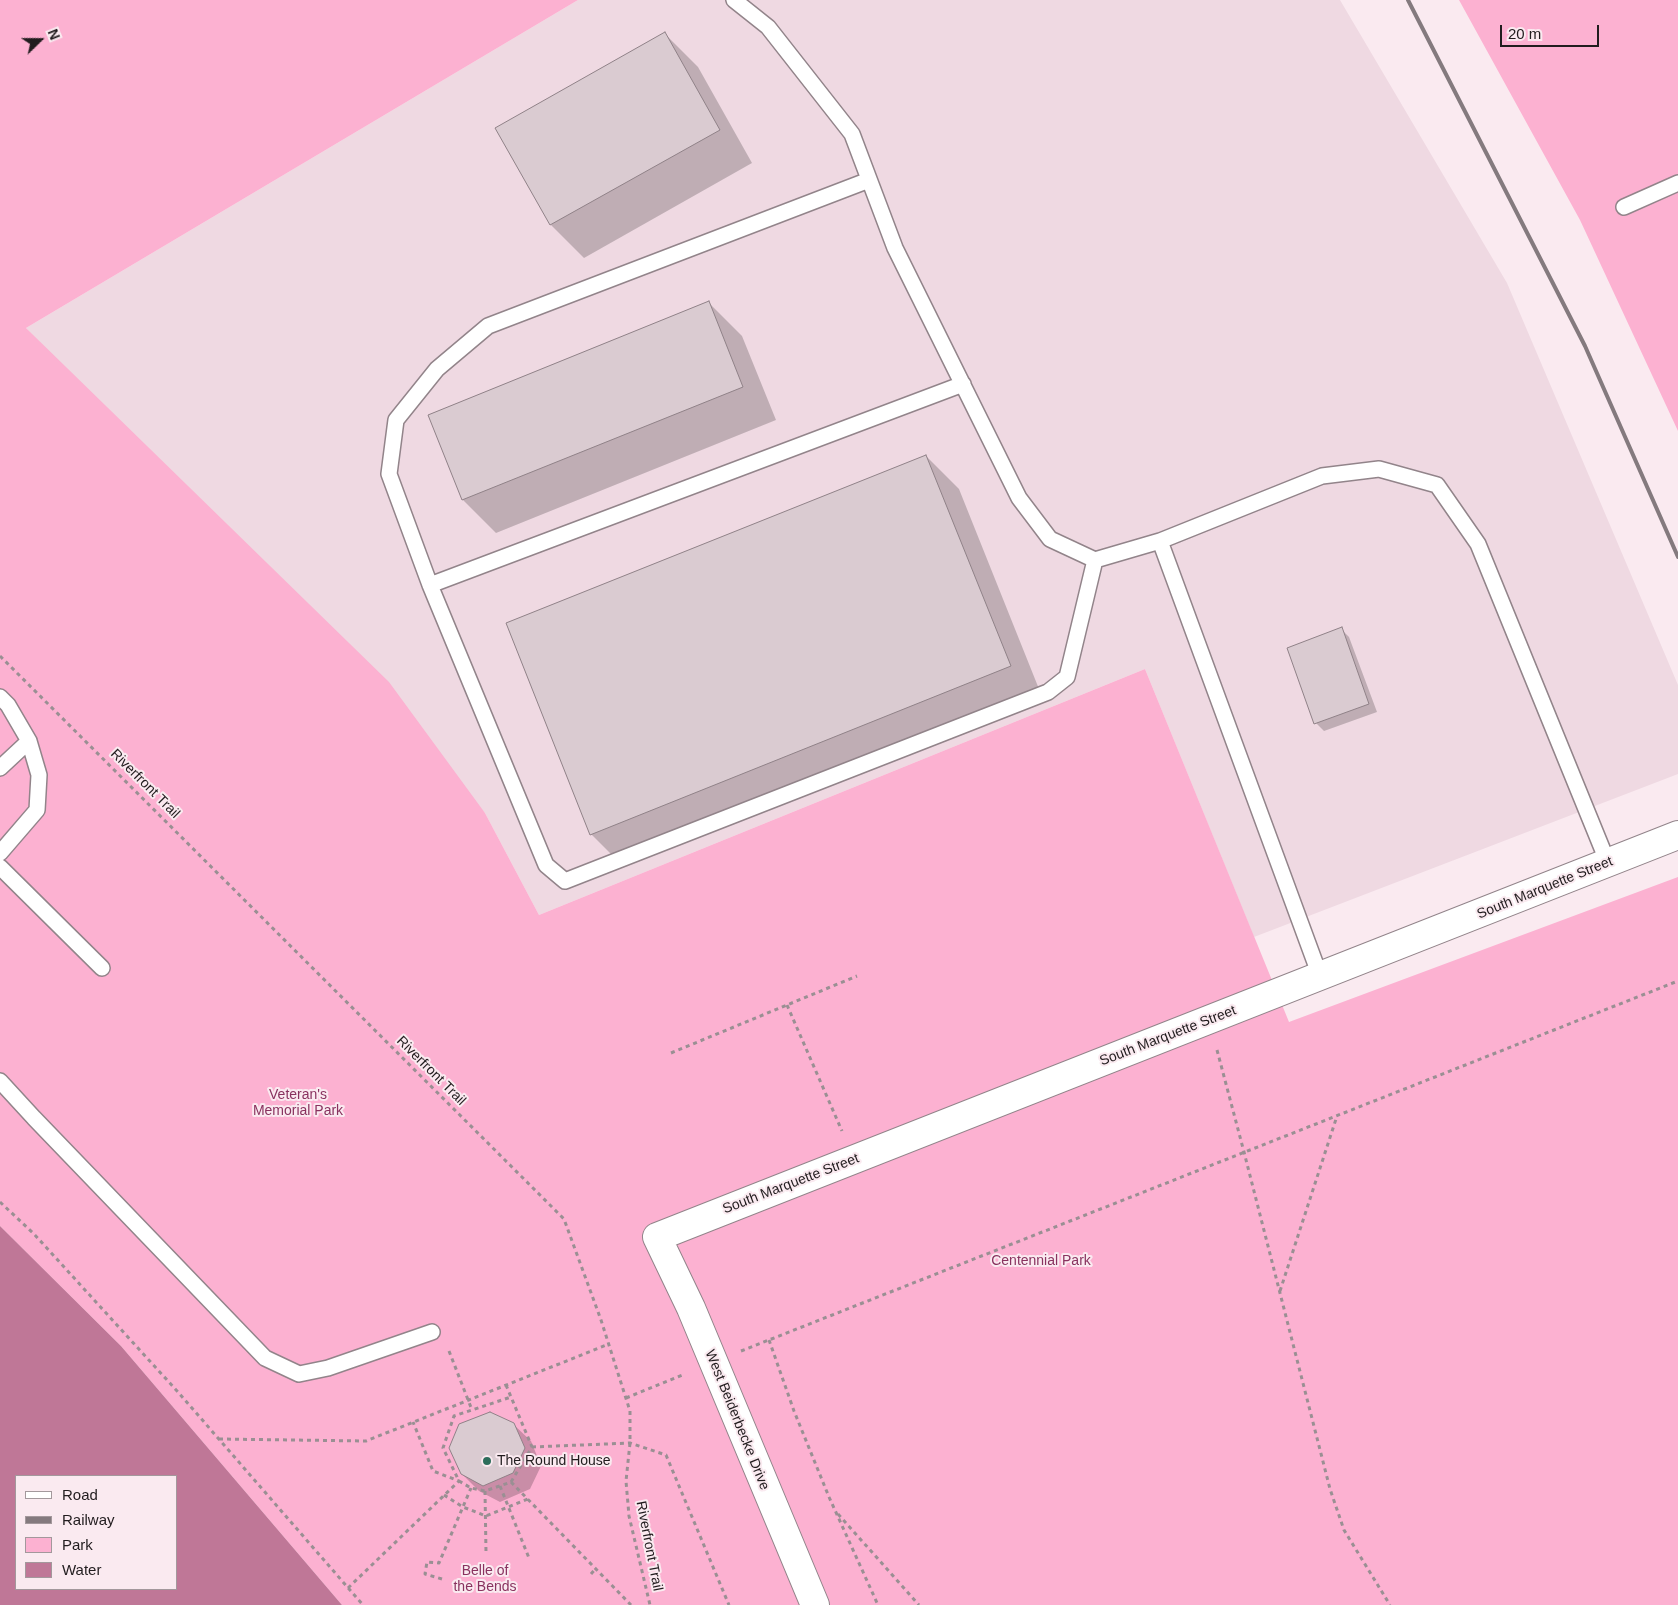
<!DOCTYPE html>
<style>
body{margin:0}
#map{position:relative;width:1678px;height:1605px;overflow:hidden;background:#faeaf0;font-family:Arial,sans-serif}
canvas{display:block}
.legend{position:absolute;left:15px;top:1475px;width:162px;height:115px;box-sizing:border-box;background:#faeaf0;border:1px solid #a3989c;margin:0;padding:6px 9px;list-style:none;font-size:15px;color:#211c1e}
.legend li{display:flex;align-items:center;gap:10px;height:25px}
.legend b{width:25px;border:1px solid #a3989c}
.north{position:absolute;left:15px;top:15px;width:50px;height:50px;-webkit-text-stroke:4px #faeaf0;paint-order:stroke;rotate:68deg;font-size:14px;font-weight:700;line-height:20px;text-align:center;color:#211c1e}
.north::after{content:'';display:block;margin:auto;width:18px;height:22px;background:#211c1e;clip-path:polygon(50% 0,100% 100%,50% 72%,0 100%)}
.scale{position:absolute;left:1500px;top:25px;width:99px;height:22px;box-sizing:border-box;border:2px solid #211c1e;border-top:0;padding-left:6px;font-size:15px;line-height:18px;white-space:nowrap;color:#211c1e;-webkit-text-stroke:4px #faeaf0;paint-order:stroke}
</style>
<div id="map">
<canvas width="1678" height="1605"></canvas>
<ul class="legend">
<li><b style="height:6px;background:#fff"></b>Road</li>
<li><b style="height:6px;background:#847a7e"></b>Railway</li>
<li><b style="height:14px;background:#fcb1d1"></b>Park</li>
<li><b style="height:14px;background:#bf7797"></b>Water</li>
</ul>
<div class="north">N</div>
<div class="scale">20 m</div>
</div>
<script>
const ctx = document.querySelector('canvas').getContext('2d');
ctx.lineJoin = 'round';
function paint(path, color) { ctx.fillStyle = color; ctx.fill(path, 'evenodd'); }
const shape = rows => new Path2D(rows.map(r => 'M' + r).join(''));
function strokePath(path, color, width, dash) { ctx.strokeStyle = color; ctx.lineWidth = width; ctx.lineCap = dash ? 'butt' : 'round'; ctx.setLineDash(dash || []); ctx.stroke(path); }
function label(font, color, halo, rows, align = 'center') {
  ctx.font = font + ' Arial,sans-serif'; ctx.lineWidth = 4; ctx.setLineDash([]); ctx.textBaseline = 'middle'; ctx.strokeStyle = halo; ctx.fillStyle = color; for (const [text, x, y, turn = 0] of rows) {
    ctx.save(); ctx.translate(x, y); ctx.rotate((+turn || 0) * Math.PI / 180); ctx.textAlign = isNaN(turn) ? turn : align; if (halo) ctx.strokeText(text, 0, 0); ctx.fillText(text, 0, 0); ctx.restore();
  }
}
const built = shape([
 [578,0,1340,0,1507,283,1678,685,1678,774,1254,937,1145,669,539,915,485,813,26,328]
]);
const green = shape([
 [0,0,578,0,26,328,389,682,485,813,539,915,1145,669,1289,1022,1678,877,1678,1605,342,1605,121,1346,0,1226],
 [1459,0,1678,0,1678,431,1580,220]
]);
const water = shape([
 [0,1226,121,1346,342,1605,0,1605],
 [16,1476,176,1476,176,1589,16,1589]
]);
const shadow = shape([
 [665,34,698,67,752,163,584,258,551,225],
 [708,302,742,336,776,420,496,533,463,500,429,415],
 [926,456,959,489,1043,699,624,867,591,834],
 [1341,629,1349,637,1377,712,1324,731,1316,723],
 [513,1424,531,1441,541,1466,530,1489,500,1502,479,1491,462,1474]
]);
const building = shape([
 [665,32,720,130,550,225,495,128,665,32],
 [709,301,743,387,462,500,428,415,709,301],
 [926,455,1011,666,590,835,506,623,926,455],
 [1342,627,1369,704,1314,724,1287,648,1342,627],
 [490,1412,514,1423,525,1448,513,1473,483,1486,461,1474,449,1448,459,1424,490,1412]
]);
const path = shape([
 [0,656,564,1219,601,1320,630,1411,630,1443,626,1481,629,1516,650,1605],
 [787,1005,842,1131],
 [1217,1050,1244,1152,1330,1489,1344,1530,1390,1605],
 [671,1053,857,976],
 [0,1202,34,1234,178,1392,363,1605],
 [1280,1291,1337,1116],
 [769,1340,794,1411,829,1497,878,1605],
 [449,1351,472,1410],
 [741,1351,1678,981],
 [506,1385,532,1447,511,1482,485,1491,471,1488,459,1481,443,1448,454,1416,511,1397],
 [626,1398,685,1374],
 [219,1439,366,1441,609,1344],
 [532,1447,630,1443,666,1455,729,1605],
 [511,1482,631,1605],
 [500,1486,529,1558],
 [485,1491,486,1553],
 [444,1495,463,1507,486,1516,528,1499],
 [838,1514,919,1605],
 [591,1574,596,1568],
 [442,1579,425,1574,427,1562,439,1563,471,1488],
 [348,1588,459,1481,433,1471,413,1422]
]);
const lane = shape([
 [734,0,768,27,852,134,895,248,1019,498,1050,539,1095,560,1160,541,1322,476,1379,469,1437,485,1478,544,1608,863],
 [869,180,488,326,437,369,396,420,389,474,430,585,546,865,565,881,1048,692,1067,677,1095,560],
 [1624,207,1678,183],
 [1160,541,1320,976],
 [430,585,963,384],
 [0,697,8,705,29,741,39,775,37,810,0,853],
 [0,768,29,741],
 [0,867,102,968],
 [0,1081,34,1118,265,1358,299,1374,328,1368,432,1332]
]);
const street = shape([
 [815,1605,691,1308,657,1237,1678,835]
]);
const rail = shape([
 [1408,0,1585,346,1678,557]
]);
const markers = [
 [487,1461,5,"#2d6d5b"]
];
const streetNames = [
 ["Riverfront Trail",145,784,45],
 ["South Marquette Street",1545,888,-22],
 ["South Marquette Street",1168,1036,-21],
 ["Riverfront Trail",431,1071,45],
 ["South Marquette Street",791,1184,-21],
 ["West Beiderbecke Drive",737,1420,68],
 ["Riverfront Trail",649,1546,79]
];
const parkNames = [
 ["Veteran's",298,1095],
 ["Memorial Park",298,1111],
 ["Centennial Park",1041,1261],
 ["Belle of",485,1571],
 ["the Bends",485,1587]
];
const poiNames = [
 ["The Round House",497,1461]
];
paint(built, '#efd9e2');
paint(green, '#fcb1d1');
paint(water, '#bf7797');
paint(shadow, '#0003');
paint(building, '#dacbd1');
strokePath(building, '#908288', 1);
strokePath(lane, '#92848a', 18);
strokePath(street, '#92848a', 30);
strokePath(path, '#9a8f93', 3, [4, 4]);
strokePath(lane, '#fff', 15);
strokePath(street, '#fff', 28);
strokePath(rail, '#847a7e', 4);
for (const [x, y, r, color] of markers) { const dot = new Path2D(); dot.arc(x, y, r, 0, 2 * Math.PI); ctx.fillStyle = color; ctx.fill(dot); strokePath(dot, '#faeaf0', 2); }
label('14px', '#211c1e', '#faeaf0', streetNames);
label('14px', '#89325f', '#faeaf0', parkNames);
label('14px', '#211c1e', '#faeaf0', poiNames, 'left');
</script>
